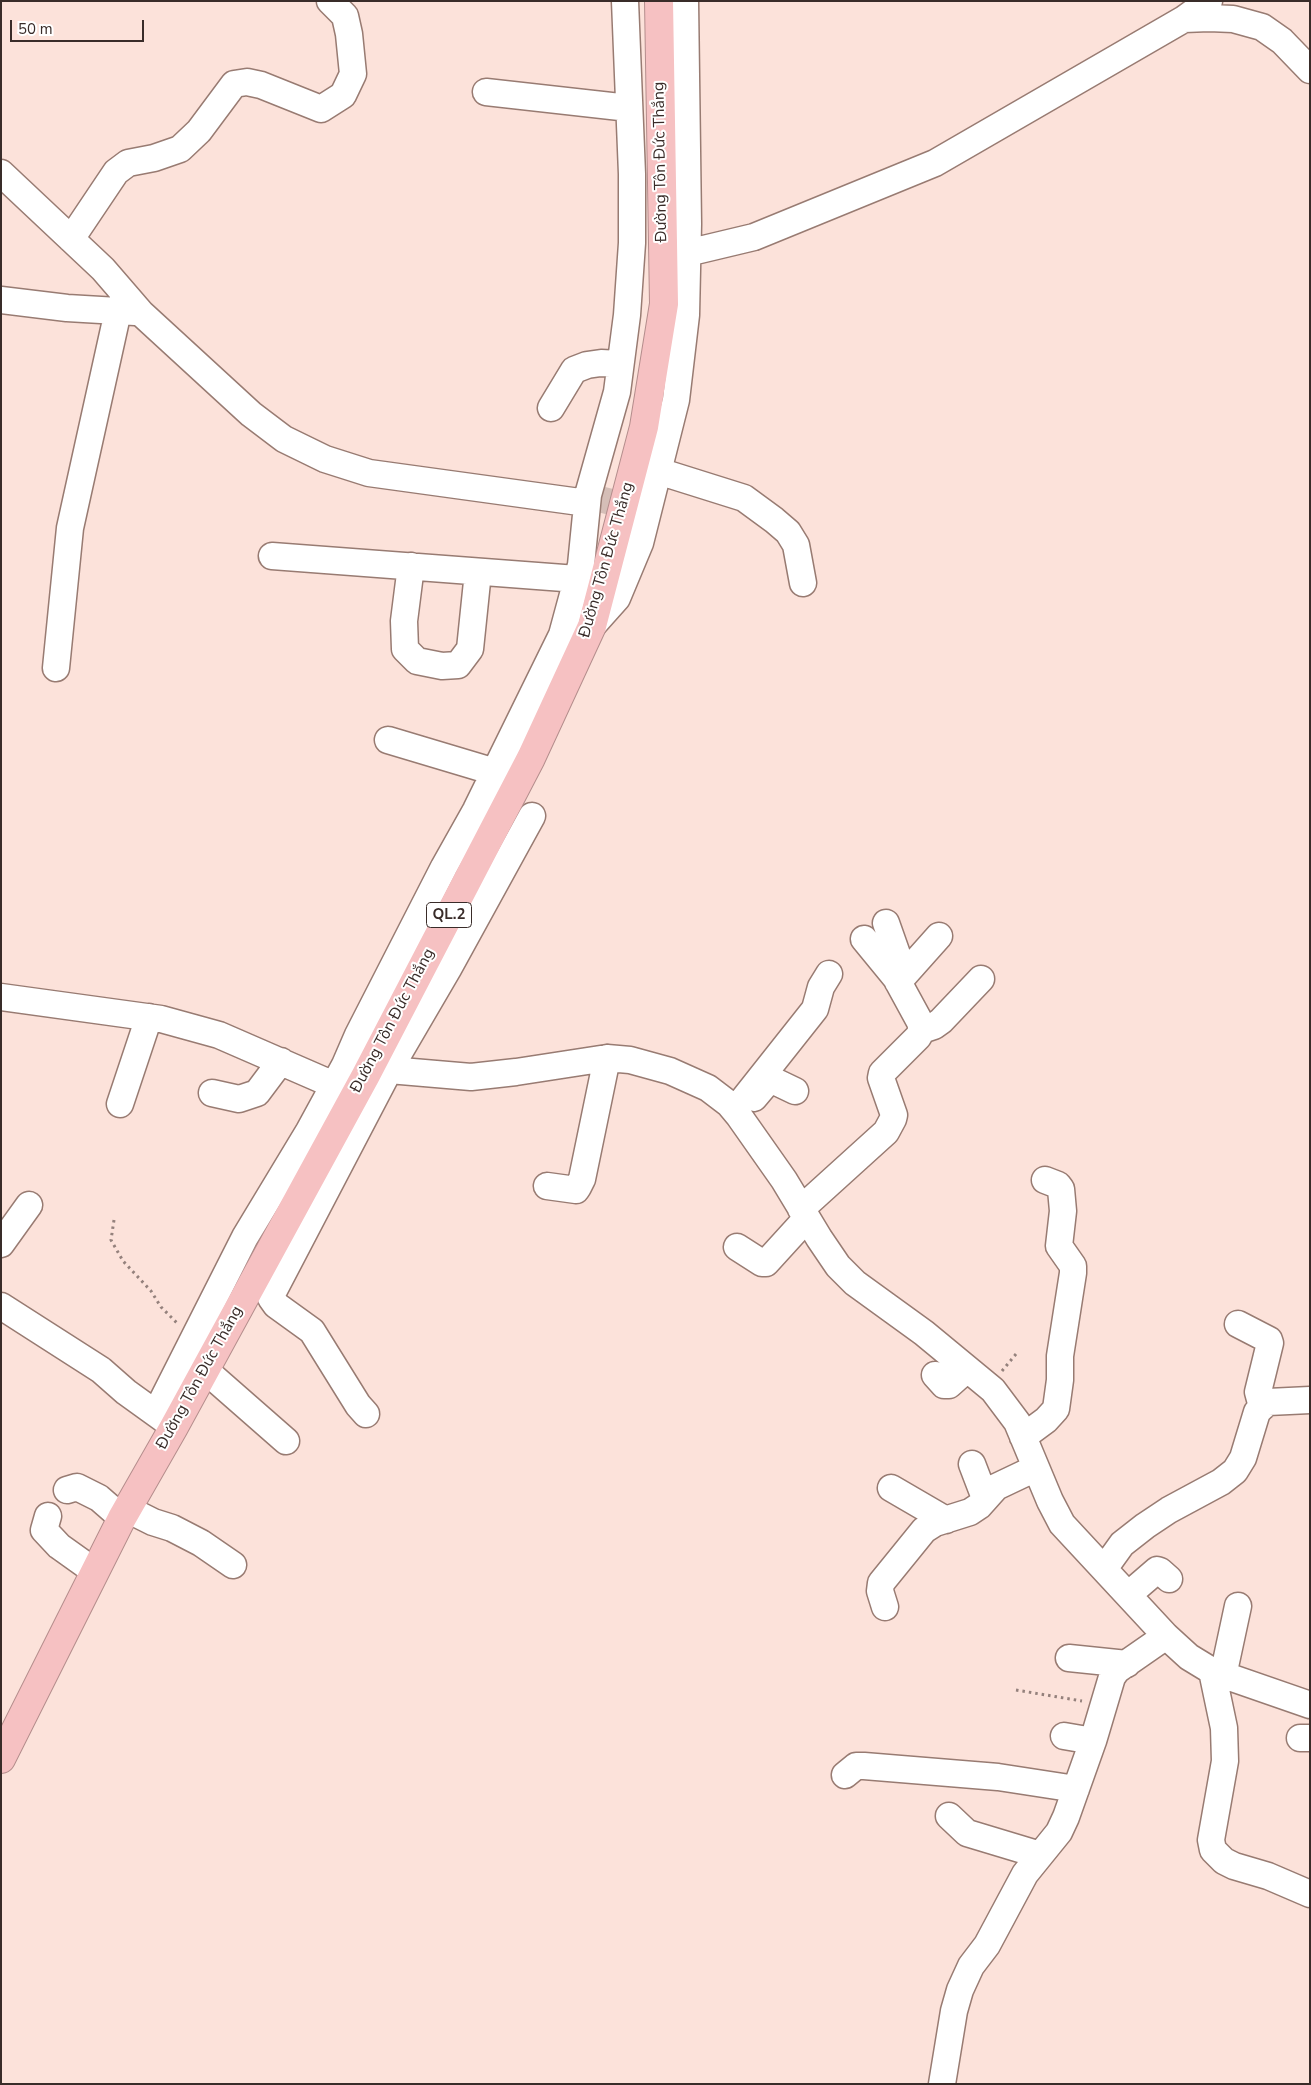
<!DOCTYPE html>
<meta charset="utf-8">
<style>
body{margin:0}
#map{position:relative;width:1311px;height:2085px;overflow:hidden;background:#fce2da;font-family:"Nunito Sans",sans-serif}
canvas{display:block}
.frame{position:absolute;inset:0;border:2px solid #392c29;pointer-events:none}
.scale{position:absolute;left:10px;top:20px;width:134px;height:22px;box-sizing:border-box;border:2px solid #392c29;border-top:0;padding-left:6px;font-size:15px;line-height:18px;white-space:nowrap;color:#392c29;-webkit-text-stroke:4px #fff;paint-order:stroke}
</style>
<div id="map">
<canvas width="1311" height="2085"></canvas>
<div class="frame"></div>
<div class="scale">50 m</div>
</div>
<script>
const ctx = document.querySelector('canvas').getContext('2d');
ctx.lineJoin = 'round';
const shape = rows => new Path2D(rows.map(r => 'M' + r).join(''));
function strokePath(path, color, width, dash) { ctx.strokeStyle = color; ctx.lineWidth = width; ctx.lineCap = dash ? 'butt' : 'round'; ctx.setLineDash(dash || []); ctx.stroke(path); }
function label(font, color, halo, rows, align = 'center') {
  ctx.font = font + ' "Nunito Sans",sans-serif'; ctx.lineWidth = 4; ctx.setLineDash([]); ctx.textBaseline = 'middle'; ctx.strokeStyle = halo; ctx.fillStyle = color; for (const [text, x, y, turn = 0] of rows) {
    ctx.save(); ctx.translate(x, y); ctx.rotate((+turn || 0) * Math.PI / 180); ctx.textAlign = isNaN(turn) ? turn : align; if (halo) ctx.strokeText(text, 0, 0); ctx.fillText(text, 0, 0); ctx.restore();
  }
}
const minorTunnel = shape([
 [599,499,636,508]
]);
const path = shape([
 [114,1220,111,1240,123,1261,151,1291,161,1307,177,1323],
 [1002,1371,1016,1354],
 [1016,1690,1082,1701]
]);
const minor = shape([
 [1184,19,1209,18,1233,19,1262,27,1282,41,1310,70],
 [486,92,629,108],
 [1,173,103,269,141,313,251,414,284,439,325,459,369,473,587,503],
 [71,239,116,172,128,163,154,158,180,149,199,131,234,84,247,82,261,85,321,109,343,95,353,74,349,34,345,16,330,1],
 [687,253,754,237,935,163,1184,19,1209,1],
 [1,300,67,308,135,312],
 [551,408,574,370,587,365,601,363,620,364],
 [658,471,744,498,774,520,788,532,796,545,803,583],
 [272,556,577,579],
 [411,566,404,621,405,649,417,661,442,666,458,665,470,649,478,572],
 [592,626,617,598,640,543,676,400,686,315,688,224,685,1],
 [56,668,70,528,118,311],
 [388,740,495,772],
 [886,923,898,957,900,969,896,978],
 [898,982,939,936],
 [1,997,161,1019,219,1035,334,1085],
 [922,1030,934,1026,941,1021,981,979],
 [389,1070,471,1077,516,1072,607,1058,630,1060,670,1071,708,1088,729,1104,739,1116,784,1180,819,1238,838,1266,855,1283,924,1333,993,1390,1017,1422,1050,1501,1062,1524,1166,1636,1189,1657,1212,1671,1310,1705],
 [212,1093,239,1099,257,1093,281,1061],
 [754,1098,770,1079,795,1091],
 [120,1104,149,1017],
 [735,1110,815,1009,821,987,829,974],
 [547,1186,576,1190,578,1187,582,1179,607,1058],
 [801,1209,886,1132,893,1119,894,1115,881,1078,882,1073,918,1037,922,1030,920,1022,896,978,864,939],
 [1,1244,29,1205],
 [737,1247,762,1263,766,1263,807,1218],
 [1,1306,101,1370,126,1392,169,1423],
 [1238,1324,1269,1340,1270,1343,1258,1392,1262,1407],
 [205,1370,286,1441],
 [935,1375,944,1385,949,1385,967,1369],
 [156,1413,245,1237,309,1131,345,1065,358,1035,444,867,476,810,562,635,581,565,588,495,617,392,627,315,632,243,632,174,625,1],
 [366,1414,358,1405,312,1331,276,1305,271,1298,273,1292,389,1070,448,969,532,816],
 [1023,1437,1046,1420,1056,1409,1060,1380,1060,1356,1073,1273,1073,1266,1059,1246,1063,1211,1061,1189,1058,1185,1045,1180],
 [972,1464,985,1498],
 [891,1488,946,1520],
 [67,1490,77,1487,99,1498,122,1518],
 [127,1509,153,1522,172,1528,201,1543,233,1565],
 [48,1516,44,1530,59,1546,94,1571],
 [1104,1569,1122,1544,1145,1526,1169,1510,1221,1482,1235,1471,1243,1458,1257,1412,1262,1407,1268,1402,1310,1400],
 [1128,1595,1157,1570,1160,1571,1169,1579],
 [885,1607,880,1591,881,1583,924,1530,935,1523,970,1512,979,1506,996,1487,1036,1468],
 [1069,1658,1127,1664],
 [1212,1671,1224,1728,1225,1761,1211,1840,1213,1850,1224,1861,1234,1866,1268,1876,1310,1894],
 [1223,1676,1238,1606],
 [1064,1736,1093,1741],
 [1300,1738,1310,1738],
 [845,1775,856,1766,864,1766,998,1777,1076,1789],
 [949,1816,967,1833,1040,1855],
 [942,2084,954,2011,960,1990,971,1966,987,1945,1025,1874,1059,1832,1066,1817,1093,1741,1112,1677,1117,1670,1166,1636]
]);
const highway = shape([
 [1,1759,122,1518,174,1427,366,1075,531,758,592,626,644,427,664,304,659,1]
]);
const shields = [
 [449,915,45]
];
const shieldNames = [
 ["QL.2",449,915]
];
const streetNames = [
 ["Đường Tôn Đức Thắng",661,162,-91],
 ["Đường Tôn Đức Thắng",607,560,-74],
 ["Đường Tôn Đức Thắng",393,1021,-62],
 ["Đường Tôn Đức Thắng",200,1378,-61]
];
strokePath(minorTunnel, '#d5beb7', 26, [26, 13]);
strokePath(minor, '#987b72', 29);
strokePath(highway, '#b48d8c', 30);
strokePath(path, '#94817c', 3, [2.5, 4]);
strokePath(minor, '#fff', 26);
strokePath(highway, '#f6c1c2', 28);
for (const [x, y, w] of shields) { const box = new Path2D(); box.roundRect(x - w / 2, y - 12.5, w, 25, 4); ctx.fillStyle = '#fff'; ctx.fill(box); strokePath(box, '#392c29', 1); }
label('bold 15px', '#392c29', null, shieldNames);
label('16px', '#392c29', '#fff', streetNames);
</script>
